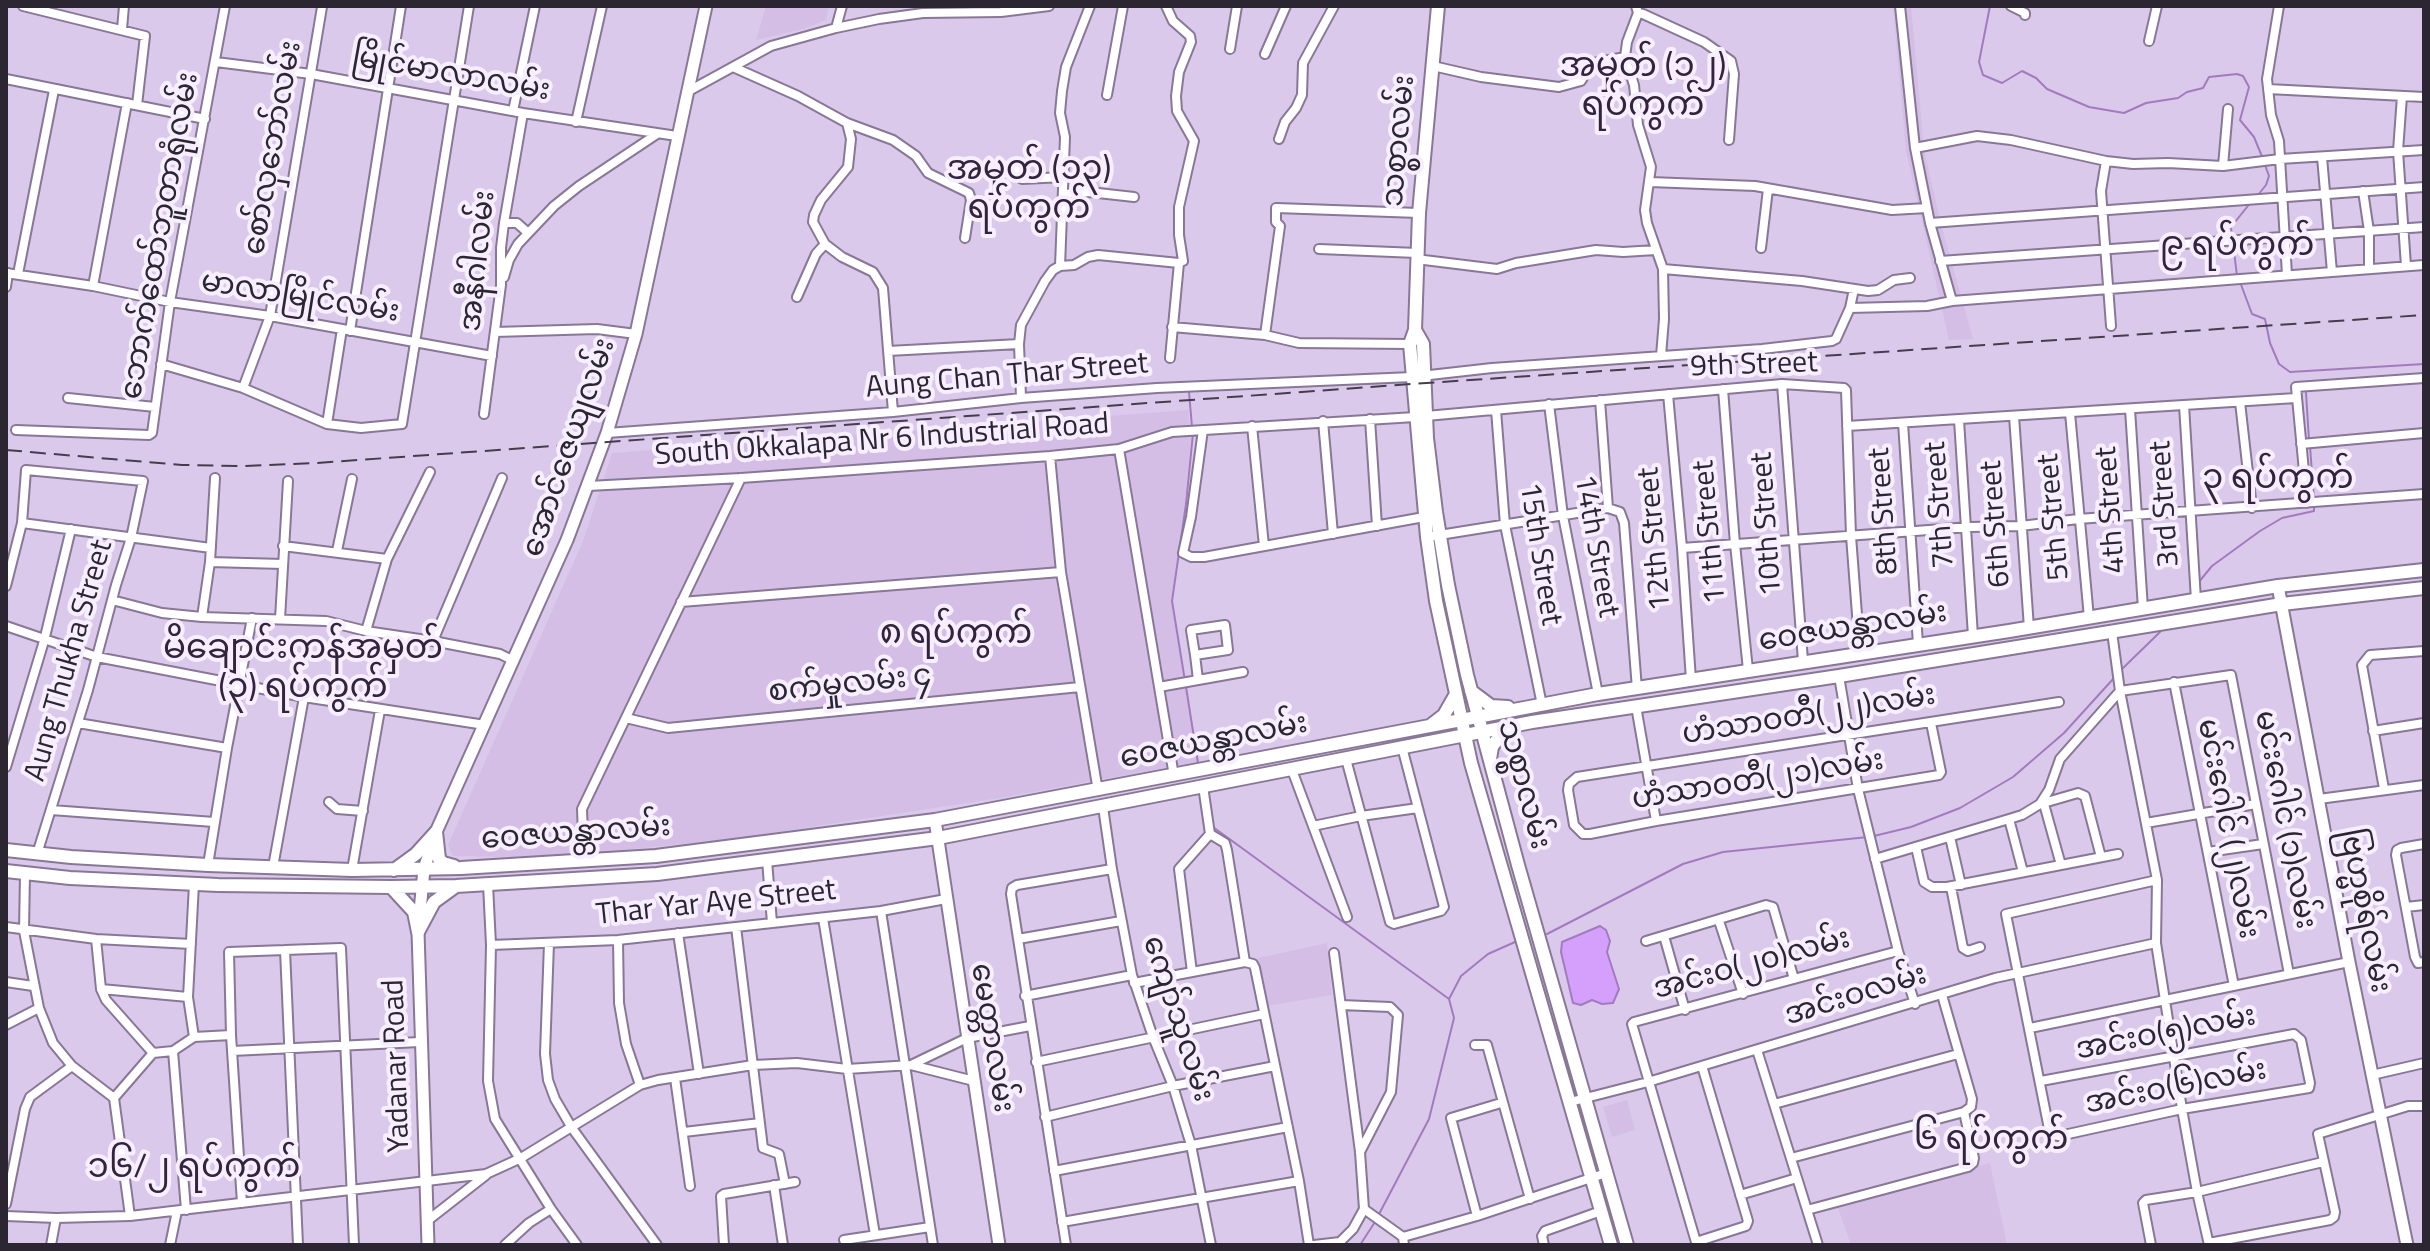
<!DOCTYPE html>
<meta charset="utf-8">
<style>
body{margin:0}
#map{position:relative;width:2430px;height:1251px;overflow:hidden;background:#dbc9eb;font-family:"Titillium Web",sans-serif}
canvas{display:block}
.frame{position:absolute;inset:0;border:8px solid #2c2532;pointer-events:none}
</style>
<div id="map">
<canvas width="2430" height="1251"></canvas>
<div class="frame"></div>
</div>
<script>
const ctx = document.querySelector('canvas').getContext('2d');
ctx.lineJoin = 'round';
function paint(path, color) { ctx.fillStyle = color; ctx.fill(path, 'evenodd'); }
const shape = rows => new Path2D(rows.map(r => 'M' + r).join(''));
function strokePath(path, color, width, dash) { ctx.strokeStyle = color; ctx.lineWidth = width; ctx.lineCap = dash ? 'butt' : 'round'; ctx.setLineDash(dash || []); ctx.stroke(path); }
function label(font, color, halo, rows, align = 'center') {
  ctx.font = font + ' "Titillium Web","Noto Sans Myanmar",sans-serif'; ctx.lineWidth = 8; ctx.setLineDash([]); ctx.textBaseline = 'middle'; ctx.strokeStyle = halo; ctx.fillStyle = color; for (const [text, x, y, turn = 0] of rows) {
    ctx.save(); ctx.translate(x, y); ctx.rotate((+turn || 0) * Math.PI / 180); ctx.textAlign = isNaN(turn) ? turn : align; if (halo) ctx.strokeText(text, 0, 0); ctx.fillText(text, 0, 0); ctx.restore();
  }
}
const built = shape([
 [766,6,829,6,826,20,803,29,756,40],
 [1893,6,1911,6,1924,150,1942,228,1973,339,1949,340,1906,151],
 [1188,410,1191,439,1185,504,1171,600,1197,762,1000,798,725,840,591,853,520,857,453,856,448,845,583,541,612,453],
 [1327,943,1332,995,1267,1006,1258,958],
 [1627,1100,1635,1130,1612,1137,1603,1107],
 [1990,1163,2007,1245,1851,1245,1838,1208]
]);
const water = shape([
 [1600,926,1606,930,1610,941,1607,952,1619,989,1613,1003,1602,1004,1592,1000,1581,1005,1573,1003,1561,952,1562,942,1600,926]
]);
const stream = shape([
 [1990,6,1979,62,1983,75,2002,83,2022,71,2036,78,2047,89,2089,107,2124,113,2146,103,2178,98,2187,92,2203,88,2209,77,2237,74,2243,76,2249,87,2240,120,2254,137,2263,159],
 [2258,195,2266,185,2269,176,2265,165],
 [2232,237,2231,227,2251,202],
 [2233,243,2237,276],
 [2240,282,2252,314,2265,319,2270,343,2279,364,2290,372,2424,364],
 [1189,392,1192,427],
 [2306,393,2309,440],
 [2310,446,2314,500],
 [2198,583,2212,566,2260,531,2282,518,2314,511,2314,506],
 [2121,670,2160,632],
 [1185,681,1172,601,1186,504,1193,433],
 [1186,687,1198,763],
 [1213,827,1449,999],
 [1874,836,1911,827,1960,808,2013,777,2064,733,2114,678],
 [1547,934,1683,864,1723,852,1868,837],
 [1378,1216,1429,1119,1454,1018,1449,999,1461,976,1488,954,1515,942],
 [1360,1245,1375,1222]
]);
const minor = shape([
 [23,6,145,36,137,105],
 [1636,6,1638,13,1627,42,1625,57,1634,85,1638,125,1651,167,1645,210,1647,223,1663,269,1664,319,1661,356],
 [1900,6,1915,148,1930,223,1952,301],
 [2011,6,2025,13,2025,15],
 [2279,6,2267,79,2271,115,2279,141,2287,275],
 [1638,13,1643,14,1704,42,1731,61,1734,74,1729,140],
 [836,28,842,6],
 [122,29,124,6],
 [2149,41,2157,6],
 [1230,49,1237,6],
 [1265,54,1286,6],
 [216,62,311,74,523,113,677,136],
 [1433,66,1481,77,1559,87,1581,81,1590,66,1594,63,1625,57],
 [733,67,798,96,847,123,893,140,916,156,928,173,969,193,971,200,965,238],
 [6,79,205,119],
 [2268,89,2424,97],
 [687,92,771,46,836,28,879,19,923,13,1001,12,1049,6],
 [1107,95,1123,6],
 [2402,96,2398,151,2406,266],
 [513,111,535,6],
 [576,122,602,6],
 [847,123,851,139,848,167,821,200,814,215,813,222,825,244,842,257,873,272,883,288,893,412],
 [1279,139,1285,122,1296,108,1302,95,1303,63,1334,6],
 [1915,148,1977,136,2011,140,2106,161,2133,164,2168,163,2223,166,2280,159,2424,150],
 [2322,157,2332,272],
 [2106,161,2101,191,2111,326],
 [1016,164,1020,178,1022,179,1064,177],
 [2223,166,2228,109],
 [1650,182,1755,186,1892,210,1927,208],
 [2363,191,2369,231,2369,269],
 [1064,194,1089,192,1134,197],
 [504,223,517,223,527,232],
 [1930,223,2424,187],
 [1761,248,1768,189],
 [1319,249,1417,253],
 [1416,259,1497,269,1516,263,1596,250,1623,252,1656,250],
 [1940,261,2424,227],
 [1060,266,1065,137,1060,113,1062,91,1066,67,1090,6],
 [1663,269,1802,281,1868,291,1878,290,1894,280,1910,278],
 [6,273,93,286,170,302,270,316,492,356],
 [18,274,54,90],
 [504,277,509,260,518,244,554,206,579,186,657,134],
 [93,286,127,103],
 [6,287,8,273],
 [797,297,816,254,825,244],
 [1850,308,1927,306,1952,301,2424,265],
 [1172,327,1265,335,1299,343,1410,344],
 [350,331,401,6],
 [495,332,597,329,636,334],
 [1265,335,1280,226,1276,222,1276,208,1419,213],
 [888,351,1019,344],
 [1170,358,1179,263],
 [161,364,243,388,327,424,361,428,402,424,469,6],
 [1782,384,1803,661],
 [243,388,270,316,322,7],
 [1723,389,1735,544,1748,670],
 [1668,394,1682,548,1691,680],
 [68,398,155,407],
 [1021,398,1019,344,1021,325,1045,281,1053,270,1060,266,1074,265,1088,257,1098,255,1179,263,1183,261,1179,235,1179,207,1194,141,1177,111,1176,96,1179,72,1191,42,1190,36,1173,21,1166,6],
 [1600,400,1608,508],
 [2240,402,2252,508],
 [1549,404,1563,516,1598,694],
 [2184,405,2196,600],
 [2130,409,2143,609],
 [1496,410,1505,525,1542,705],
 [2070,413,2089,618],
 [484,414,501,285,501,248,504,223,523,113],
 [2014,416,2029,628],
 [1370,419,1377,526],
 [1959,420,1973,636],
 [1323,421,1333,534],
 [1903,423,1918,644],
 [327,424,342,329],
 [1252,426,1264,546],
 [1847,426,2296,398],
 [16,430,149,435,152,433,170,302,225,6],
 [1203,430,1191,517,1183,553,1191,557,1204,557,1424,517],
 [607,433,893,412,1021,398,1157,388,1412,377,1492,368,1762,349,1832,341,1836,339,1850,308,1854,289],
 [2301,444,2424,433],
 [1119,449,1174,776],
 [1050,456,1061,572,1098,791],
 [588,486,741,478,1050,456,1119,449,1172,432,1415,417,1782,384,1844,388,1846,390,1851,536,1860,654],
 [2307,503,2296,387,2424,378],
 [22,523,211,548],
 [1427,537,1608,508,1620,512,1624,523,1637,689],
 [283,546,387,559],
 [1682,548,1970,527,2021,526,2078,519,2424,494],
 [337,551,352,479],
 [210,562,283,564],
 [6,586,22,523,26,470,143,481,131,538,116,585,88,690,37,854],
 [112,600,162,613,202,617,326,621,366,631,433,641,500,654,514,661],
 [681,602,1061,572],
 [202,617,210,562,215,478],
 [280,619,288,481],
 [6,626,97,657,304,697,485,725],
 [366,631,387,559,430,472],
 [2112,632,2120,691,2157,880,2156,943,2182,1109,2197,1192,2209,1245],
 [433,641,502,478],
 [1195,655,1228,650,1225,625,1191,630,1195,655,1198,680],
 [1839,676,1858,789,1898,951,1915,1004],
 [2174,682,2234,986],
 [1159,687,1243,672],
 [1636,706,1656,821],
 [626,718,668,728,1080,687],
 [78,723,227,748],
 [1931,723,1941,772,1939,775,1656,821,1590,834,1583,834,1574,825,1568,790,1569,784,1577,777,2059,702],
 [2373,731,2424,723],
 [1346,759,1390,922,1394,924,1441,911,1444,907,1402,747],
 [6,767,44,641,71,529],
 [1292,770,1347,917],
 [2384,789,2362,665,2370,655,2424,651],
 [2319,799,2424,785],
 [329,802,337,809,363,811],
 [2040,804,2078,793,2085,796,2101,857],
 [2044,804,2061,865],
 [1103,807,1112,869,1132,975,1153,1037,1173,1086,1191,1145,1211,1245],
 [51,810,214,822],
 [2009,819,2023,872],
 [2146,823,2256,804],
 [1313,826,1361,816,1418,808],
 [1210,834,1225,843,1227,850,1245,962],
 [1950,837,1961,885],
 [2424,844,2401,848,2397,850,2396,855,2415,957,2418,963,2424,962],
 [1916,847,1924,882,1932,887,1947,887,2118,854],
 [2208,852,2263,844],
 [1875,859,2009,819,2022,815,2040,804,2049,790,2060,759,2120,691,2231,675,2289,974],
 [767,860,772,923],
 [584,861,582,809,741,478],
 [208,865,227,748,252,618],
 [273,867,304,697],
 [352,870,380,710],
 [25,874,24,931,39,1008,53,1043,72,1066,114,1098,130,1216],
 [488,884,491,945,488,1081,495,1119,551,1209,577,1245],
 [1951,887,1963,948,1968,951,1980,947],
 [2406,907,2424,905],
 [881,911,933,1245],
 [823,918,875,1235],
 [1719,921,1743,994],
 [6,927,96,939,191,944],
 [736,927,763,1148,779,1154,785,1184],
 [678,933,699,1074],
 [1664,936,1685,1010],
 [96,939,101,989,106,1000,153,1053],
 [1018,939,1121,921],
 [618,940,619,1003,626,1044,640,1085],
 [1646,941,1766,905,1773,907,1794,979],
 [549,943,545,1054,548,1080,555,1099,572,1128,657,1245],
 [491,945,618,940,881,911,946,899],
 [285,950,298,1245],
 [1334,953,1360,1152,1364,1209,1403,1237,1404,1245],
 [1245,962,1253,964,1255,968,1299,1181,1309,1245],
 [1192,972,1179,869,1210,834,1203,786],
 [6,982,33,986],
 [1134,983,1245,962],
 [101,989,188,997],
 [1025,996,1132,975],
 [1341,1005,1390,1007,1398,1015,1391,1092,1360,1152],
 [6,1025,39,1008],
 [2030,1028,2349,962],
 [194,1037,188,997,194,884],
 [1475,1045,1487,1045,1530,1199],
 [1757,1050,1818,1245],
 [173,1051,186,1210],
 [232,1051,420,1042],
 [1036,1062,1264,1014],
 [911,1065,967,1038,1030,1026],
 [1702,1066,1748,1221,1746,1226,1696,1242,1632,1024,1634,1022,1898,951],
 [2372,1075,2424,1063],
 [675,1078,690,1186],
 [2041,1081,2294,1034,2301,1040,2310,1083,2309,1088,2182,1109,2059,1136,2053,1135,2049,1129,2006,914,2157,880],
 [114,1098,153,1053,173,1051,194,1037,231,1035],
 [1570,1102,1648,1082,1995,978,2156,943],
 [1774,1104,1958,1054],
 [1045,1117,1173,1086,1275,1066],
 [684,1132,760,1123],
 [1791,1158,1964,1112],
 [1054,1171,1288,1127],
 [774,1185,783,1245],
 [1740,1195,1797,1178],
 [242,1203,231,1035,229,952,341,948,354,1245],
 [6,1204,25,1109,30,1097,72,1066],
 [1807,1210,1968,1167,1973,1163,1974,1158,1964,1112,1971,1107,1972,1099,1942,995],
 [6,1216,56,1218,130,1216,486,1174,521,1158,640,1085,658,1080,753,1065,797,1063,847,1069,911,1065,974,1081],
 [1477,1216,1451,1118,1501,1103],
 [427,1221,486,1175],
 [1062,1222,1299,1181],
 [1403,1237,1477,1216,1606,1173],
 [844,1240,930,1227],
 [2209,1243,2330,1220,2334,1217,2335,1212,2318,1134,2408,1106,2424,1106],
 [51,1245,56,1218],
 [170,1245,177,1211],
 [505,1245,529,1223,551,1209],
 [724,1245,721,1196,724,1194,795,1182],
 [1066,1245,1011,894,1012,888,1017,885,1112,869],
 [1314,1245,1340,1242,1353,1229,1364,1209],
 [1544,1245,1542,1236,1545,1231,1601,1211],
 [2151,1245,2143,1203,2146,1200,2197,1192,2323,1162]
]);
const secondary = shape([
 [2278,586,2349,962,2407,1245],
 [935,820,999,1245],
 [428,1245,418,932,424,869,436,832,567,540,607,433,636,334,706,6]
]);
const primary = shape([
 [1438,6,1419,213,1415,330,1410,344,1427,537,1436,601,1471,763,1611,1245],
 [1415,330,1423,344,1427,438,1436,512,1448,585,1467,675,1518,865,1627,1245],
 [1471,691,1491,706,1508,707],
 [1431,725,1444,715,1456,694],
 [1490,759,1492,747,1496,741,1505,732,1514,729],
 [436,832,439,859,443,863,454,866],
 [6,850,71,857,208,865,352,870,461,868,656,856,935,820,1598,694,2009,631,2278,586,2424,570],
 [394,870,416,854,436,832],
 [6,871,70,878,218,885,391,887,456,886,657,874,938,838,1532,722,1839,676,2282,604,2424,588],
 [391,887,414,912,418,932],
 [418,932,434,902,456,886]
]);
const rail = shape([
 [6,450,182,465,243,466,317,463,1412,384,2424,315]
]);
const streetNames = [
 ["မြိုင်မာလာလမ်း",451,75,10],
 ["သစ္စာလမ်း",1400,141,-85],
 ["စော်လှဘော်လမ်း",274,148,-80],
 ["ဘောက်ထော်ဘူတာရုံလမ်း",161,236,-80],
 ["အနီဂါလမ်း",479,261,-84],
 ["မာလာမြိုင်လမ်း",300,298,9],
 ["9th Street",1754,366,-2],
 ["Aung Chan Thar Street",1007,377,-5],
 ["South Okkalapa Nr 6 Industrial Road",882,441,-4],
 ["အောင်ဇေယျလမ်း",570,448,-71],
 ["3rd Street",2166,504,-94],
 ["7th Street",1941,505,-94],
 ["4th Street",2112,510,-94],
 ["8th Street",1885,511,-94],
 ["5th Street",2055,517,-95],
 ["10th Street",1768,524,-94],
 ["6th Street",1997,524,-94],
 ["11th Street",1711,532,-95],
 ["12th Street",1656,539,-95],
 ["14th Street",1595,546,80],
 ["15th Street",1539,554,81],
 ["ဝေဇယန္တာလမ်း",1853,628,-9],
 ["Aung Thukha Street",70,661,-74],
 ["စက်မှုလမ်း ၄",850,685,-6],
 ["ဟံသာဝတီ(၂၂)လမ်း",1809,716,-9],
 ["ဝေဇယန္တာလမ်း",1214,742,-11],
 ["ဟံသာဝတီ(၂၁)လမ်း",1758,781,-9],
 ["သစ္စာလမ်း",1523,785,75],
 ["မင်းဂေါင် (၁)လမ်း",2284,820,79],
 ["မင်းဂေါင် (၂)လမ်း",2227,829,79],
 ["ဝေဇယန္တာလမ်း",576,834,-4],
 ["Thar Yar Aye Street",716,904,-6],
 ["ဗြဟ္မစိုရ်လမ်း",2364,911,79],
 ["အင်းဝ(၂၀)လမ်း",1752,965,-15],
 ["အင်းဝလမ်း",1856,996,-17],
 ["ကျော်သူလမ်း",1177,1019,72],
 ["အင်းဝ(၅)လမ်း",2166,1034,-11],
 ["မေတ္တာလမ်း",991,1038,81],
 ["Yadanar Road",398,1066,-92],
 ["အင်းဝ(၆)လမ်း",2176,1088,-11]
];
const quarterNames = [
 ["အမှတ် (၁၂)",1643,68],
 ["ရပ်ကွက်",1643,107],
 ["အမှတ် (၁၃)",1029,171],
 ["ရပ်ကွက်",1029,210],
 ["၉ ရပ်ကွက်",2237,247],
 ["၃ ရပ်ကွက်",2278,480],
 ["၈ ရပ်ကွက်",956,635],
 ["မိချောင်းကန်အမှတ်",303,650],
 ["(၃) ရပ်ကွက်",303,689],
 ["၆ ရပ်ကွက်",1991,1141],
 ["၁၆/၂ ရပ်ကွက်",194,1169]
];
paint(built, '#d4bee6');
paint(water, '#d4a0fc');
strokePath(water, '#a27bbf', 2);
strokePath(stream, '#a27bbf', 2);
strokePath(minor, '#887796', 12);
strokePath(secondary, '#887796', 15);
strokePath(primary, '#887796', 16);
strokePath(minor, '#fff', 8);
strokePath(secondary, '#fff', 11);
strokePath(primary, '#fff', 12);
strokePath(rail, '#453d4d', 2, [16, 8]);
label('30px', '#2c2532', '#f7eeff', streetNames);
label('34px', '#33243e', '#f7eeff', quarterNames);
</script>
